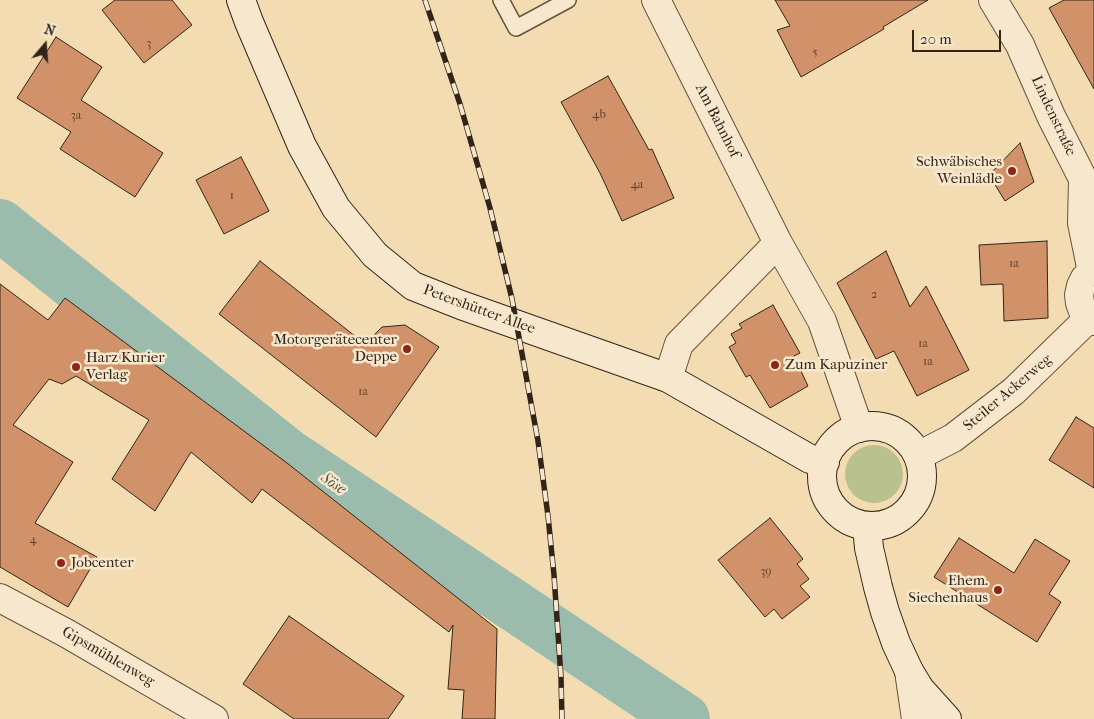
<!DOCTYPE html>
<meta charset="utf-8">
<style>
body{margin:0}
#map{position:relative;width:1094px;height:719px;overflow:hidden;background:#f3dcb2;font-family:"IM FELL French Canon",serif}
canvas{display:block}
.north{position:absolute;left:20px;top:20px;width:50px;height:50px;-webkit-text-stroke:4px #f7e8cd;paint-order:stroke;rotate:18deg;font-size:14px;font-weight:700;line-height:20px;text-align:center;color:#332419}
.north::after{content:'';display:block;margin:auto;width:18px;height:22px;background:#332419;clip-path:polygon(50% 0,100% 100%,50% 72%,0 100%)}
.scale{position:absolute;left:912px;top:30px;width:89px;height:22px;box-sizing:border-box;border:2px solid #332419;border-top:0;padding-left:6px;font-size:15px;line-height:18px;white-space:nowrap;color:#332419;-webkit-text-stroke:4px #f7e8cd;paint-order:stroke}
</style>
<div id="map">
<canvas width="1094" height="719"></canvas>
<div class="north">N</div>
<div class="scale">20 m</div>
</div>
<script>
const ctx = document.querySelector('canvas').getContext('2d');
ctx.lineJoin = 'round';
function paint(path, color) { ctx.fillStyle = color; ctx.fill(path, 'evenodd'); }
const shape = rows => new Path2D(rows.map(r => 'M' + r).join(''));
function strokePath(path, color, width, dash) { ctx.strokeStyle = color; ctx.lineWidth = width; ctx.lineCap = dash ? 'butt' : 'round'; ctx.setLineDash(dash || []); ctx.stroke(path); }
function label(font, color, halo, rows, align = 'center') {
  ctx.font = font + ' "IM FELL French Canon",serif'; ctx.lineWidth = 5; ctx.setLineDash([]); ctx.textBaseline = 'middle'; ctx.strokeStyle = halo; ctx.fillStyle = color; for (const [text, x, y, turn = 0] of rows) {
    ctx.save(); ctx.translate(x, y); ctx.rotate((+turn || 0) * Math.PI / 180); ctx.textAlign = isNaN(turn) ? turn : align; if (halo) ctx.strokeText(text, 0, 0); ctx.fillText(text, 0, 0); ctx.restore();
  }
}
const green = shape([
 '845 474a29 29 0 1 1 58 0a29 29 0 1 1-58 0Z'
]);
const river = shape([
 [0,225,287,454,684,719]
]);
const building = shape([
 [115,0,172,0,192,25,144,63,102,10,115,0],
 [775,0,928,0,883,27,884,29,801,77,777,30,790,26,775,0],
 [1064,0,1094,0,1094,89,1049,8,1064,0],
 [56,37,102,67,81,100,163,153,135,197,60,149,71,132,17,98,56,37],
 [608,76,649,150,652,149,674,198,622,221,600,173,561,102,608,76],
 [1020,143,1034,182,1005,201,989,175,1020,143],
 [241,157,269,211,224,234,196,180,241,157],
 [1047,241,1048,318,1004,321,1003,284,981,285,979,245,1047,241],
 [886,251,910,307,926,286,969,370,917,396,894,351,876,359,837,283,886,251],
 [260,261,365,344,382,327,405,325,439,347,376,437,219,314,260,261],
 [0,284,48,320,65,298,287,463,497,629,495,719,462,719,464,690,448,689,453,625,449,632,262,489,252,503,191,452,155,511,112,479,149,420,76,376,62,384,49,379,13,425,73,462,35,523,97,557,68,607,0,567,0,284],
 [773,305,800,353,794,356,808,386,770,408,750,375,746,377,729,347,736,343,731,334,742,328,739,324,773,305],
 [1076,417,1094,428,1094,488,1049,460,1076,417],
 [770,518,803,559,797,564,809,579,800,586,810,597,782,619,774,609,765,617,718,560,770,518],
 [959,538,1014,573,1035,539,1070,561,1049,594,1061,602,1037,642,934,577,959,538],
 [289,616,404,696,388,719,294,719,243,684,289,616]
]);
const service = shape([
 [501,0,516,28,568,0]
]);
const minor = shape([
 [656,0,778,243,822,321,859,428],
 [993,0,1020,45,1051,116,1083,179,1094,196],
 [1083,179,1082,223,1092,272],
 [1094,271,1085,278,1081,286,1079,295,1080,303,1083,311,1094,321],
 [668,378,679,344,778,243],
 [918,456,953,438,1014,391,1089,318],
 [0,598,66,633,214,719]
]);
const tertiary = shape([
 [909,671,916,719]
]);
const secondary = shape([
 [241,0,249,22,302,146,336,208,375,255,413,286,461,305,668,378,810,459,825,462],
 '822 476a50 50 0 1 1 100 0a50 50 0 1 1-100 0Z',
 [867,526,869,548,878,587,885,612,896,643,909,671,920,689,947,719]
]);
const rail = shape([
 [425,0,460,104,490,208,512,299,538,441,548,516,554,575,561,677,562,719]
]);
const markers = [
 [1012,171,5,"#8f2418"],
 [407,349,5,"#8f2418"],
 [775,365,5,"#8f2418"],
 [76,367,5,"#8f2418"],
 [61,563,5,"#8f2418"],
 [998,590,5,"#8f2418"]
];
const numberNames = [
 ["3",149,44],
 ["5",815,53],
 ["4b",599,115],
 ["3a",76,116],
 ["4a",637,185],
 ["1",232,196],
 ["1a",1014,264],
 ["2",874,295],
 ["1a",923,344],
 ["1a",928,362],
 ["1a",363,392],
 ["4",33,540],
 ["39",766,572]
];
const streetNames = [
 ["Lindenstraße",1053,116,65],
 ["Am Bahnhof",717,121,63],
 ["Petershütter Allee",479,310,20],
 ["Steiler Ackerweg",1008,393,-40],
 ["Gipsmühlenweg",108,657,30]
];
const poiNames = [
 ["Schwäbisches",1002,162],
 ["Weinlädle",1002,179],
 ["Motorgerätecenter",397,340],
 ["Deppe",397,357],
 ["Harz Kurier",86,358,"left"],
 ["Verlag",86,375,"left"],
 ["Zum Kapuziner",785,365,"left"],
 ["Jobcenter",71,563,"left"],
 ["Ehem.",988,581],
 ["Siechenhaus",988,598]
];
const waterNames = [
 ["Söse",333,484,34]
];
paint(green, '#b9c18e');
strokePath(river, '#9bbcad', 52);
paint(building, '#d1926a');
strokePath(building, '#332419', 1);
strokePath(service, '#63523f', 18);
strokePath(minor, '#63523f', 30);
strokePath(tertiary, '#63523f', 30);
strokePath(secondary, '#332419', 30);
strokePath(service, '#f7e8cd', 15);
strokePath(minor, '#f7e8cd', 28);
strokePath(tertiary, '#f7e8cd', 28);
strokePath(secondary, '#f7e8cd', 28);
strokePath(rail, '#332419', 5.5);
strokePath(rail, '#f7e8cd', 4, [11]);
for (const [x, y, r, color] of markers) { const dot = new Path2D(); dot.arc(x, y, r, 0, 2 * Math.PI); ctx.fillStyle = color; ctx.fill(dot); strokePath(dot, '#f7e8cd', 2); }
label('12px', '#5a402d', null, numberNames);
label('15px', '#332419', '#f7e8cd', streetNames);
label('15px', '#332419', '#f7e8cd', poiNames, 'right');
label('italic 16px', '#525245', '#f7e8cd', waterNames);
</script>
